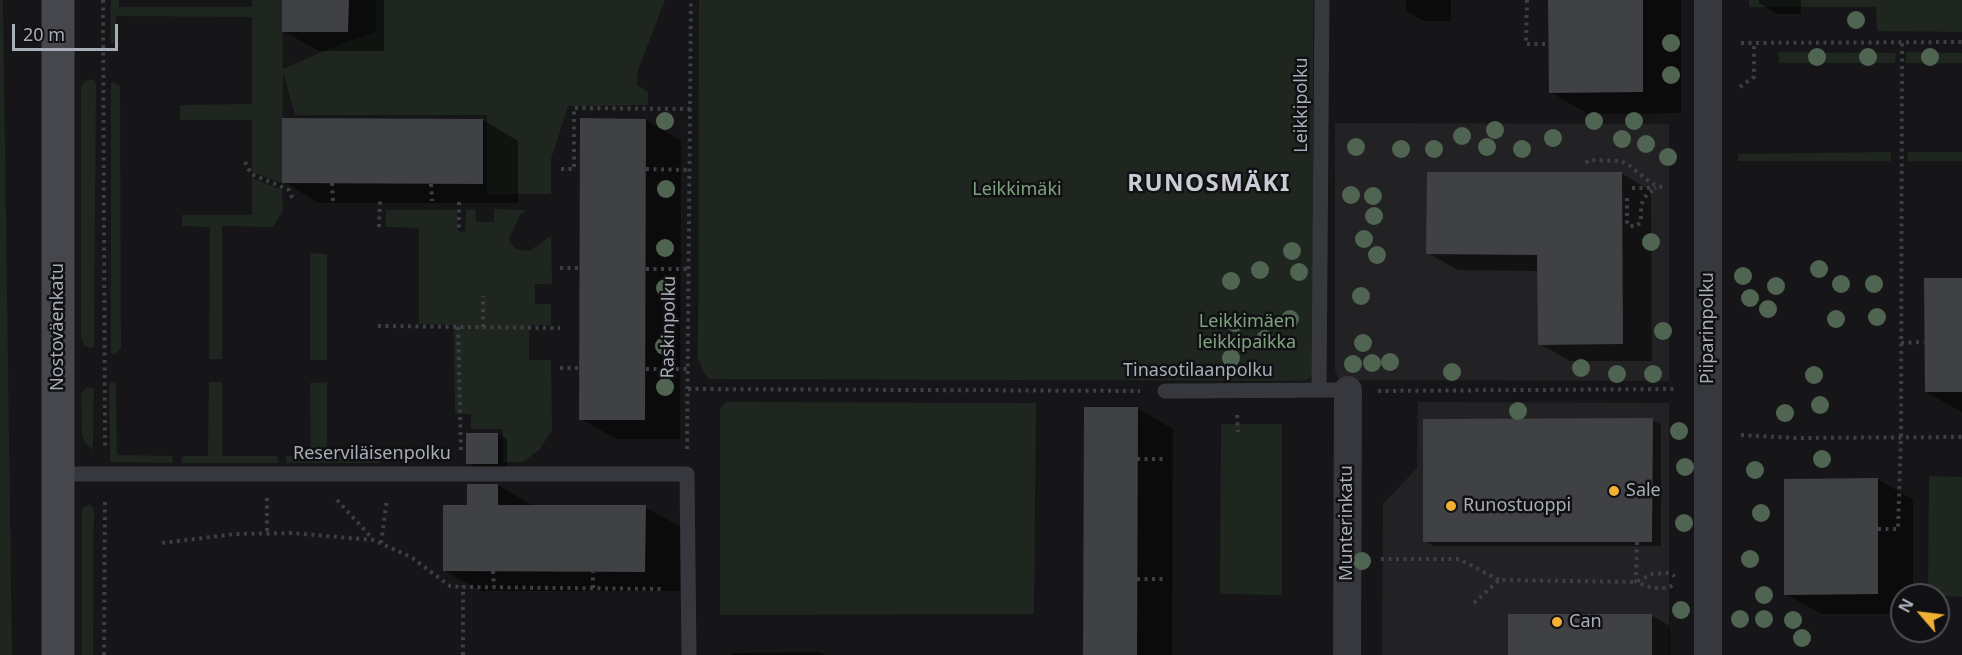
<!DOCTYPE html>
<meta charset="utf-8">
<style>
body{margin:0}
#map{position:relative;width:1962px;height:655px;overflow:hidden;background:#161618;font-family:"Noto Sans",sans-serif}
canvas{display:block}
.north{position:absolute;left:1890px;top:583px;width:60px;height:60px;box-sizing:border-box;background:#111113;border:2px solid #4d4f55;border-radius:50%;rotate:298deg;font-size:16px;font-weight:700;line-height:24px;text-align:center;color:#a8adb8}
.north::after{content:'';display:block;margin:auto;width:21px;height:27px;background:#f2b134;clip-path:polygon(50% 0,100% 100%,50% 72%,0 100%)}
.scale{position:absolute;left:12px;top:24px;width:106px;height:27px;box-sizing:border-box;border:3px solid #a8adb8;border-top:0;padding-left:8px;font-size:18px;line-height:21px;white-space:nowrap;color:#a8adb8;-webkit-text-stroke:4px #111113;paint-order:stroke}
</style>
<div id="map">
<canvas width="1962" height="655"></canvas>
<div class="north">N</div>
<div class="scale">20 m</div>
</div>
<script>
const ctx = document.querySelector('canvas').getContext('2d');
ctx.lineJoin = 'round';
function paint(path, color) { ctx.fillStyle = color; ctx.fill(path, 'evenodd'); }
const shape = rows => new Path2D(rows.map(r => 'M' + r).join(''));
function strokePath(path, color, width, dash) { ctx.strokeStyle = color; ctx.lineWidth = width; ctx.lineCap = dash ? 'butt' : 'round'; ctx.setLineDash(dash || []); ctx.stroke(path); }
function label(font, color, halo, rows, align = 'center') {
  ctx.font = font + ' "Noto Sans",sans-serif'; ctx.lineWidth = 5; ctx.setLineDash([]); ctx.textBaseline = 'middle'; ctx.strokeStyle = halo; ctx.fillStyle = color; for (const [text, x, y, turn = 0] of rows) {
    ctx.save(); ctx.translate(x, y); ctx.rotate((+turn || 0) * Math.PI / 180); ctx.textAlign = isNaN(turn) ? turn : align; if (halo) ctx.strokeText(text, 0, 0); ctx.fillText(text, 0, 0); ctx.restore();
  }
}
const built = shape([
 [1335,123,1669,124,1669,381,1346,380,1338,378,1335,370],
 [1418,402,1669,403,1669,655,1382,655,1383,504,1417,468]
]);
const green = shape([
 [0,0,3,0,12,655,0,655],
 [111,0,119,0,119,7,252,7,252,0,282,0,283,69,345,42,376,32,376,0,665,0,638,70,637,85,648,92,648,105,568,106,551,159,551,194,487,194,487,115,295,115,283,72,282,183,252,172,252,120,180,120,180,105,252,104,252,17,116,16,116,43,110,43],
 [699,0,1313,0,1313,370,1312,376,1309,379,1303,381,710,379,704,373,698,358],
 [1749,0,1962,0,1962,32,1877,31,1876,7,1749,7],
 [1778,52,1896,53,1895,63,1779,63],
 [1906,52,1962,53,1962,63,1906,63],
 [92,79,96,84,94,347,89,348,84,345,81,337,81,87,85,81],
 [113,82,120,86,121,348,114,355,111,353,111,83],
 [1891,152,1891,161,1738,161,1738,154],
 [1908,152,1962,152,1962,161,1907,161],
 [252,178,282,190,283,210,273,227,222,226,222,359,209,359,210,227,182,226,182,215,252,215],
 [475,209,476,222,494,222,494,209,526,210,520,215,509,239,511,244,516,249,529,251,551,236,552,284,535,284,535,304,551,304,551,325,529,325,529,360,551,360,552,430,540,449,523,462,503,462,503,429,471,429,471,414,455,414,454,325,419,324,419,228,386,227,386,210,457,210,458,231,465,232,466,210],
 [310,253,327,254,327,360,310,360],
 [111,381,116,383,117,455,172,456,173,463,110,462,109,385],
 [209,382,222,382,222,456,277,456,278,463,181,463,182,456,208,456],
 [327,382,327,455,379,456,380,463,286,463,286,456,311,455,310,383],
 [87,387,94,389,93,450,85,443,82,436,81,393],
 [726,402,1036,403,1034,614,720,615,720,408],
 [1221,424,1282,424,1282,595,1220,594],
 [1929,476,1962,477,1962,597,1928,595],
 [89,504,94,508,93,655,82,655,82,509]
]);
const shadow = shape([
 [283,0,384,0,384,51,319,51,283,31],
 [1406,0,1451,0,1451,21,1424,21,1406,11],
 [1550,0,1681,0,1681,113,1588,114,1550,92],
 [1759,0,1801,0,1801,14,1777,14,1759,3],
 [483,120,518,141,518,203,319,203,284,182],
 [646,120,681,141,680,439,616,439,581,419],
 [1621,173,1651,191,1652,361,1570,361,1540,344,1539,271,1458,270,1428,253],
 [1962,279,1962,412,1926,392],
 [1137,408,1173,429,1172,655,1084,655],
 [1652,420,1661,425,1661,546,1434,546,1424,541],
 [498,434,507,439,507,469,477,469,468,463],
 [1878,479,1913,500,1913,595,1902,595,1902,614,1821,614,1786,594],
 [498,485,533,506,645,507,681,527,680,591,480,591,444,570,468,506],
 [1651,615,1670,626,1670,655,1510,655],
 [820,652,825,655,732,655,732,653]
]);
const building = shape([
 [282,0,349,0,348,32,282,32],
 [1548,0,1643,0,1643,92,1549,93],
 [282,118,483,119,483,184,282,183],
 [580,118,646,119,645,420,579,420],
 [1427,172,1622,172,1623,344,1538,345,1537,255,1426,254],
 [1924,278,1962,278,1962,392,1925,392],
 [1084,407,1138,407,1137,655,1083,655],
 [1653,418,1652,542,1423,542,1423,419],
 [466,433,498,433,498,464,466,464],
 [1878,478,1878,594,1784,595,1784,479],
 [467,484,498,484,498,505,646,505,645,572,443,571,443,505,467,505],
 [1508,614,1652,614,1652,655,1508,655]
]);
const path = shape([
 [103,0,105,449],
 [1527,0,1526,44,1549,44],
 [1741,43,1962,42],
 [1740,87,1754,77,1754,43],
 [245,162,251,174,289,190,293,200],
 [1586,163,1589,160,1621,161,1630,166,1651,183,1664,188],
 [561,169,574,169,574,108,690,109],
 [646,169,690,170],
 [332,183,333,201],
 [431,184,432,201],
 [1632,188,1656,188],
 [1627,198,1627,222,1629,226,1637,226,1641,221,1641,205,1644,199,1647,194,1657,188],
 [459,202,459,232],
 [379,227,380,201],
 [560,268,580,268],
 [646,269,689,269],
 [378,326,560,328],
 [458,327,461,450],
 [483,327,483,296],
 [1901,343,1924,342],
 [560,368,579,368],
 [646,369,688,369],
 [688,389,1140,391],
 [1378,391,1677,389],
 [1237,415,1238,432],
 [1741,435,1796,438,1962,437],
 [687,449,691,0],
 [1137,459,1164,459],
 [267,498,267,533],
 [337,500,373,539],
 [1878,529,1898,529,1901,437,1902,42],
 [1637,542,1636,582,1652,588,1668,588,1675,584],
 [162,543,235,534,292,533,373,540,411,557,450,586,463,587],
 [381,543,387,499],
 [1381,559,1459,559,1499,580],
 [493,571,494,587],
 [1137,579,1164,579],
 [593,588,593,572],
 [1474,603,1499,580,1636,582,1652,574,1668,573,1675,576],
 [104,655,105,499],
 [463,655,463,587,664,589]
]);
const lane = shape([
 [1319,390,1322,0],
 [1165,391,1348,390],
 [58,474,687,474,689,655]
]);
const street = shape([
 [1347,655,1348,390],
 [1708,655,1708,0]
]);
const secondary = shape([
 [58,655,58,0]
]);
const trees = [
 [1856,20],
 [1671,43],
 [1817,57],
 [1868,57],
 [1930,57],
 [1671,75],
 [665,121],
 [1594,121],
 [1634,121],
 [1495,130],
 [1462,136],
 [1553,138],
 [1622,139],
 [1646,144],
 [1356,147],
 [1487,147],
 [1401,149],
 [1434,149],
 [1522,149],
 [1668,157],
 [666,189],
 [1351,195],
 [1373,196],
 [1374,216],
 [1364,239],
 [1651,242],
 [665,248],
 [1292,251],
 [1377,255],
 [1819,269],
 [1260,270],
 [1299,272],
 [1743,276],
 [1231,281],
 [1841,284],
 [1874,284],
 [1776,286],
 [665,288],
 [1361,296],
 [1750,298],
 [1768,309],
 [1877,317],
 [1290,319],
 [1836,319],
 [1235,323],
 [1663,331],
 [1265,339],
 [1363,343],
 [664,346],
 [1231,358],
 [1390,362],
 [1372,363],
 [1353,364],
 [1581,368],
 [1452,372],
 [1617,374],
 [1653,374],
 [1814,375],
 [665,387],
 [1820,405],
 [1518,411],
 [1785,413],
 [1679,431],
 [1822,459],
 [1685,467],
 [1755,470],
 [1761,513],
 [1684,523],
 [1750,559],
 [1362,561],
 [1764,595],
 [1681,610],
 [1740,619],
 [1764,619],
 [1793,620],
 [1802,638]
];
const markers = [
 [1614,491,6,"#f2b134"],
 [1451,506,6,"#f2b134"],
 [1557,622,6,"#f2b134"]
];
const streetNames = [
 ["Leikkipolku",1302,105,-90],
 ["Nostoväenkatu",58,327,-90],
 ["Raskinpolku",669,327,-89],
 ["Piiparinpolku",1708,328,-90],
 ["Tinasotilaanpolku",1198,371],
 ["Reserviläisenpolku",372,454],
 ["Munterinkatu",1347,523,-90]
];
const parkNames = [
 ["Leikkimäki",1017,190],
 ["Leikkimäen",1247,322],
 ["leikkipaikka",1247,343]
];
const poiNames = [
 ["Sale",1626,491],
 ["Runostuoppi",1463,506],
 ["Can",1569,622]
];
const districtNames = [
 ["RUNOSMÄKI",1209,184]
];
paint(built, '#222225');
paint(green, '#1e261f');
paint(shadow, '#0007');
paint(building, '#404145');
strokePath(path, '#3d3f44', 4, [3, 4.5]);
strokePath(lane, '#37383d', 15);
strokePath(street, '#37383d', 28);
strokePath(secondary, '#45474d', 33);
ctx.fillStyle = '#506452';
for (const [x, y] of trees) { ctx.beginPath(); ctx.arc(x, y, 9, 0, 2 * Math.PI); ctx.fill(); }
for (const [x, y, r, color] of markers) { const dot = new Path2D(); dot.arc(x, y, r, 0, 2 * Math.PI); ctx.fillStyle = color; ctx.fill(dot); strokePath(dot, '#111113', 2); }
label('18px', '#a8adb8', '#111113', streetNames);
label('18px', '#7fa381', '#111113', parkNames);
label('18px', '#a8adb8', '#111113', poiNames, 'left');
ctx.letterSpacing = '1.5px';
label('bold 24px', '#c9ccd4', '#111113', districtNames);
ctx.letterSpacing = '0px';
</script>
